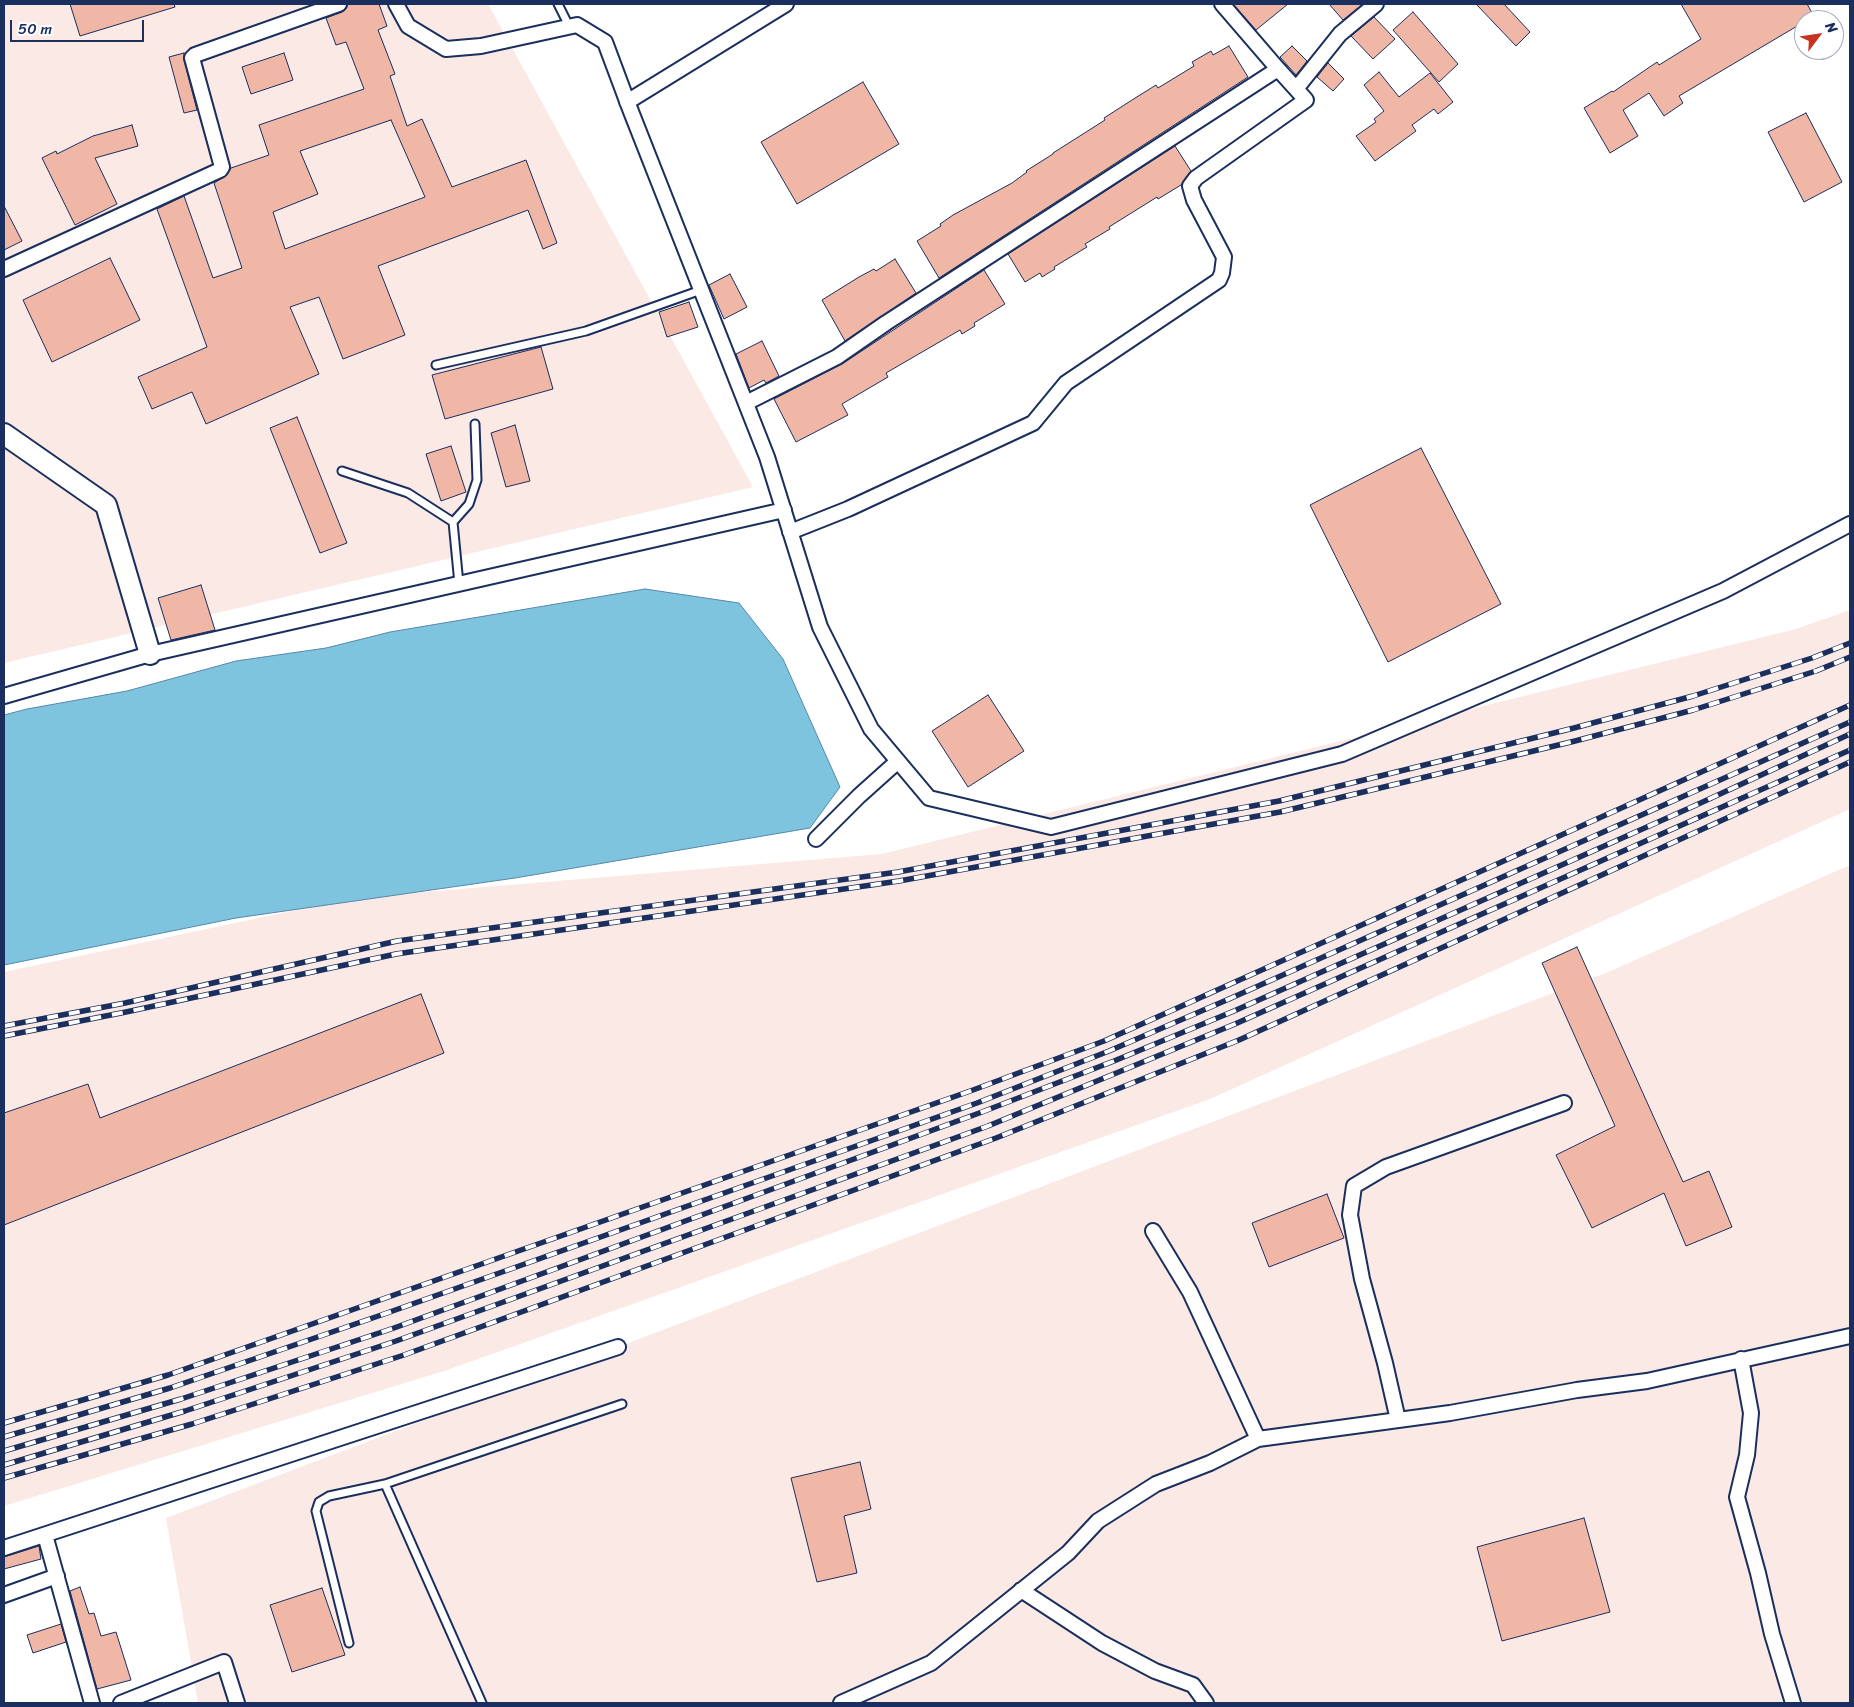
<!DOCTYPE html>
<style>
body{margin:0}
#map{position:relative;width:1854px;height:1707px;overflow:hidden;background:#fff;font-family:Sriracha,sans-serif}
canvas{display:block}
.frame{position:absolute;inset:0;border:5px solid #1b2f5e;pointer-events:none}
.north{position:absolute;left:1794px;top:10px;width:50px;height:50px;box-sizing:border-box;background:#fff;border:1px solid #a4acbf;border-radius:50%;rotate:59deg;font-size:14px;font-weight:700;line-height:20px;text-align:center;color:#1b2f5e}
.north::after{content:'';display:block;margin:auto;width:18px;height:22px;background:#c8321e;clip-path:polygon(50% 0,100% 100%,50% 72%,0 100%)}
.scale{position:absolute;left:10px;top:20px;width:134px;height:22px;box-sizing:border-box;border:2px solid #1b2f5e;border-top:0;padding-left:6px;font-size:15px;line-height:18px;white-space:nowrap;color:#1b2f5e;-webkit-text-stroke:4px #fff;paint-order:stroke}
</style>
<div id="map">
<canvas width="1854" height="1707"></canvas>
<div class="frame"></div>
<div class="north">N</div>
<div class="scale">50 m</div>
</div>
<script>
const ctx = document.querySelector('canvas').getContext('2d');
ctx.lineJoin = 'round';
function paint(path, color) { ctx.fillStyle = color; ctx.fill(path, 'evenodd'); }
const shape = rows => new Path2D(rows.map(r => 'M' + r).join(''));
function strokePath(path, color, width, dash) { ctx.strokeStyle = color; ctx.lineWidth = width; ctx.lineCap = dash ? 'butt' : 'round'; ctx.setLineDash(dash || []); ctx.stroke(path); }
const built = shape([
 [4,4,488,4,753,487,4,663],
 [1850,610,1850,809,1210,1099,447,1370,4,1506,4,972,353,898,882,854,1796,629],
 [1850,865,1850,1703,198,1703,166,1518,1606,973]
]);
const water = shape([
 [645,589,739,603,783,659,840,787,810,828,515,878,236,918,4,965,4,715,27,709,127,691,236,661,326,648,390,632,645,589]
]);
const building = shape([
 [70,4,174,4,175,7,80,36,70,4],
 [348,4,379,4,387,26,378,30,395,74,390,76,407,126,422,119,452,187,526,160,557,243,543,249,528,210,378,266,405,335,343,359,319,297,290,307,319,374,206,424,192,392,152,409,138,377,207,347,157,209,184,196,213,278,242,268,214,183,227,175,231,168,269,155,259,125,364,89,346,42,336,45,326,18,342,12,346,9,348,4],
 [391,120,425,197,285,249,273,212,318,194,300,151,391,120],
 [1233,4,1288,4,1256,30,1233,4],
 [1329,4,1363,4,1343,20,1329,4],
 [1476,4,1504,4,1530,32,1516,46,1476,4],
 [1681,4,1807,4,1814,16,1808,20,1804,20,1804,22,1679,96,1683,103,1664,116,1649,93,1623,110,1638,136,1610,153,1584,108,1612,91,1613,92,1657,62,1659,65,1701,39,1681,4],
 [1413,12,1458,64,1439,82,1393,30,1413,12],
 [1374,17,1395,39,1373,59,1351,36,1374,17],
 [1229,46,1248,77,939,278,917,241,941,226,940,224,953,215,1012,183,1027,172,1026,171,1053,154,1053,153,1105,120,1104,118,1132,100,1156,85,1158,88,1194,66,1192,62,1211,51,1213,55,1229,46],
 [1292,46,1307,61,1296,75,1280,57,1292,46],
 [184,53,184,60,197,110,184,113,169,57,184,53],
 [284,53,293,80,251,94,242,67,284,53],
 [1328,63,1344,79,1333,91,1317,77,1328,63],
 [1379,72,1399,97,1430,73,1453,102,1438,114,1434,109,1412,125,1416,131,1375,161,1356,136,1376,122,1374,119,1384,111,1364,85,1379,72],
 [863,82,899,144,797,204,761,142,863,82],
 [1806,113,1842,182,1804,202,1768,132,1806,113],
 [132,125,138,146,95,158,117,204,75,225,42,158,56,151,57,154,93,136,132,125],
 [1175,146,1191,171,1181,185,1158,199,1157,197,1109,227,1110,229,1085,244,1087,247,1054,267,1055,269,1042,277,1040,273,1025,282,1008,254,1175,146],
 [4,206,22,241,4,250,4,206],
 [110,258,140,320,52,362,23,300,110,258],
 [895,259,916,293,845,341,822,300,859,277,874,269,876,271,895,259],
 [984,270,1005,304,974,323,975,326,962,334,960,330,886,373,888,377,842,404,848,415,796,442,774,399,842,364,984,270],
 [730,274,747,307,724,319,709,285,730,274],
 [689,302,698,327,667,337,659,312,689,302],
 [762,341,779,376,766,383,764,380,749,388,736,354,762,341],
 [541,347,553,389,445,419,432,375,541,347],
 [297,417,347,543,320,553,270,428,297,417],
 [515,425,530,481,506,487,491,433,515,425],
 [451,446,466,492,441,501,426,454,451,446],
 [1421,448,1501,604,1388,662,1310,505,1421,448],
 [201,585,215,630,171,640,158,598,201,585],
 [988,695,1024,751,968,787,932,731,988,695],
 [1577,947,1683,1182,1709,1171,1732,1227,1686,1246,1664,1193,1592,1228,1556,1155,1615,1126,1542,963,1577,947],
 [421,994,444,1053,4,1225,4,1113,88,1084,100,1118,421,994],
 [1327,1194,1344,1238,1269,1267,1252,1223,1327,1194],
 [860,1462,871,1509,844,1516,857,1573,817,1582,791,1478,860,1462],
 [1584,1518,1610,1612,1502,1641,1477,1547,1584,1518],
 [39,1546,41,1559,4,1569,4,1557,39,1546],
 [80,1587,89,1614,94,1613,101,1636,116,1632,131,1680,97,1689,70,1591,80,1587],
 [322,1588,345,1655,292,1672,270,1605,322,1588],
 [61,1624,66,1642,33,1653,27,1635,61,1624]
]);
const lane = shape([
 [558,4,569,26],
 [436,365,586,331,701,290],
 [342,471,408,493,453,522,459,584],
 [453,522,469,504,477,480,475,424],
 [385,1484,482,1703],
 [349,1643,316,1511,319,1502,329,1496,385,1484,622,1404]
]);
const street = shape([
 [396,4,408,26,446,49,481,46,577,25,605,42,630,109,767,457,820,627,871,729,929,798,1051,827,1342,754,1723,591,1850,524],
 [1222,4,1278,69],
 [1296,89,1340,34,1376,4],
 [627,102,786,4],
 [4,269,220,170,222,167,192,58,195,55,339,4],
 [746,403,837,357,886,323,1278,69,1306,100,1196,178,1190,186,1194,200,1224,257,1222,273,1219,280,1066,383,1033,423,848,509,790,532],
 [4,696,150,654,784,510],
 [816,839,859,796,898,761],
 [1153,1231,1190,1292,1258,1439],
 [1741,1359,1751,1413,1747,1455,1737,1497,1758,1573,1772,1634,1793,1703],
 [1398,1420,1385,1363,1362,1279,1350,1215,1354,1186,1386,1167,1564,1103],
 [45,1535,92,1703],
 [4,1548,618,1347],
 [1021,1590,1102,1643,1155,1671,1193,1685,1206,1703],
 [4,1595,57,1576],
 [121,1703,224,1662,237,1703],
 [841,1703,931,1663,1068,1553,1098,1521,1156,1484,1210,1463,1258,1439,1450,1413,1577,1390,1647,1381,1850,1336]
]);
const secondary = shape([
 [4,434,106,505,150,654]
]);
const rail = shape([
 [4,1026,125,1003,397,941,898,872,1279,801,1574,728,1693,696,1812,658,1850,643],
 [4,1036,126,1012,396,954,899,881,1280,812,1575,741,1693,710,1816,671,1850,657],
 [4,1423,168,1375,973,1090,1104,1041,1850,705],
 [4,1437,170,1388,387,1313,977,1103,1109,1051,1229,999,1850,722],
 [4,1451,181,1399,394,1328,982,1112,1114,1061,1234,1011,1694,806,1850,734],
 [4,1465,185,1411,396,1341,988,1126,1235,1024,1850,750],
 [4,1478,192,1424,404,1355,996,1138,1239,1040,1850,762]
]);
paint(built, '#fae9e4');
paint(water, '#7ec4df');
strokePath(water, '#5688ab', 1);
paint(building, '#f0b7a6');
strokePath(building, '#1b2f5e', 1);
strokePath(lane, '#1b2f5e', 11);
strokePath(street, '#1b2f5e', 18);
strokePath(secondary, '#1b2f5e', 24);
strokePath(lane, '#fff', 7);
strokePath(street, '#fff', 14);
strokePath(secondary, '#fff', 20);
strokePath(rail, '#1b2f5e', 5.5);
strokePath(rail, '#fff', 4, [11]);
</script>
